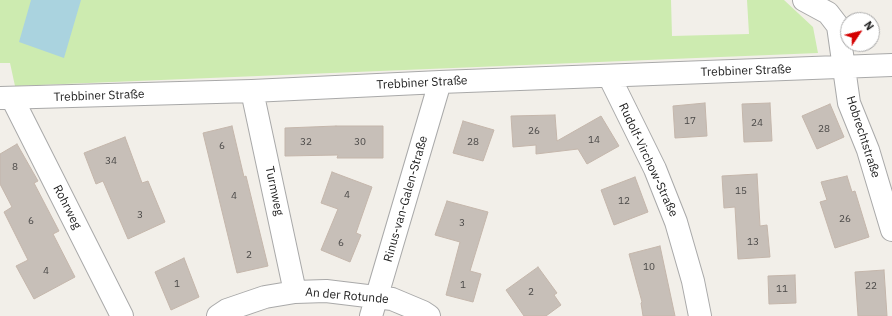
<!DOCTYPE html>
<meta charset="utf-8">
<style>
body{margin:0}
#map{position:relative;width:892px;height:316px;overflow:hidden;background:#f2efe9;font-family:"IBM Plex Sans",sans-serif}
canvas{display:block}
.north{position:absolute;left:840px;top:12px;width:40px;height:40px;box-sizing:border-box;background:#fff;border:1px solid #a7a7a7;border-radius:50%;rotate:55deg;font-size:11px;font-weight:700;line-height:16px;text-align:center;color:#222}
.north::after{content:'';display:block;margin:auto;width:14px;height:18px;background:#d40000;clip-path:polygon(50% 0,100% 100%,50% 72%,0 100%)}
</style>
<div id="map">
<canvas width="892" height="316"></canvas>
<div class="north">N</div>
</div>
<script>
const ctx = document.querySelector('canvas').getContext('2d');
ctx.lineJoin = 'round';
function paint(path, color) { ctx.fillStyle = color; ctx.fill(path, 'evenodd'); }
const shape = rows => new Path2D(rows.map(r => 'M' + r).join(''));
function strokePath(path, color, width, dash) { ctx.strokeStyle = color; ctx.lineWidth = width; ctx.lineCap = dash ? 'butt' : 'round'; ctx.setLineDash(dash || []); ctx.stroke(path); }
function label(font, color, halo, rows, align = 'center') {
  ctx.font = font + ' "IBM Plex Sans",sans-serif'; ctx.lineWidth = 4; ctx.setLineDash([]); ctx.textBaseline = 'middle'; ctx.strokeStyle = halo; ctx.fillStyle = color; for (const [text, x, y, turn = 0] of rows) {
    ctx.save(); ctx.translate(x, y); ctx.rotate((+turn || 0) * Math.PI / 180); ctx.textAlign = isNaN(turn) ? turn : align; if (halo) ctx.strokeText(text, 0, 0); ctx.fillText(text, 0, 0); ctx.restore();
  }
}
const grass = shape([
 [0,0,671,0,672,36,749,34,747,0,784,0,813,27,818,53,15,86,10,63,0,63]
]);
const water = shape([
 [31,0,81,0,64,58,19,42]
]);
const building = shape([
 [705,103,707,136,675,138,673,106,705,103],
 [770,103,772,141,744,142,742,104,770,103],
 [830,104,844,137,817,149,802,116,830,104],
 [555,115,557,141,601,116,619,146,587,164,578,149,536,154,536,145,513,147,511,116,555,115],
 [463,121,494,130,483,161,453,153,463,121],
 [232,126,244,177,246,176,268,266,237,273,203,133,232,126],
 [336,126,383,126,383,158,337,158,338,155,285,156,285,128,336,126],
 [125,137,142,183,148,181,165,222,128,239,103,181,96,184,84,153,125,137],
 [17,144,38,181,34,183,59,231,53,234,75,277,34,299,16,266,28,260,4,212,12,207,0,184,0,154,17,144],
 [332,172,372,187,356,233,361,235,350,262,321,250,338,209,321,203,332,172],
 [757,174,760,226,767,225,770,257,738,259,735,207,724,208,722,176,757,174],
 [847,176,852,192,855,191,869,237,835,248,820,202,827,200,821,182,847,176],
 [635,177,648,212,614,225,601,190,635,177],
 [447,201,488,212,470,271,481,274,473,302,446,295,460,242,435,235,447,201],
 [660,246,675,316,643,316,641,303,642,302,629,254,660,246],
 [184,258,199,297,171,310,155,272,184,258],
 [538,267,557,293,554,295,561,305,546,316,524,316,506,290,538,267],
 [884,270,887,316,858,316,855,272,884,270],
 [795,275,796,303,769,304,768,276,795,275]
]);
const minor = shape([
 [804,0,828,13,838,26,849,103,868,150,892,230],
 [609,76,655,169,676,222,693,281,700,316],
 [252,91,295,292],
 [0,98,252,91,440,82,892,65],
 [12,98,122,316],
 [218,316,227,310,265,297,295,292,326,291,392,299,423,312,429,316],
 [371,316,440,82]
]);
const numberNames = [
 ["17",690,121],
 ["24",757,123],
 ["28",824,129],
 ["26",534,131],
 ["14",594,140],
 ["32",306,142],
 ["30",360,142],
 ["28",473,142],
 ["6",222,146],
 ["34",111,161],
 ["8",15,167],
 ["15",741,191],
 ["4",347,195],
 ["4",234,196],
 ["12",624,201],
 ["3",140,215],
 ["26",845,219],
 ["6",31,221],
 ["3",462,223],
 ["13",753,242],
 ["6",341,243],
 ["2",249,255],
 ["10",649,267],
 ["4",46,271],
 ["1",177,284],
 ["1",463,285],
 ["22",871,286],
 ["11",782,289],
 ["2",531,292]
];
const streetNames = [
 ["Trebbiner Straße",746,71,-2],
 ["Trebbiner Straße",422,83,-3],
 ["Trebbiner Straße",99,96,-2],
 ["Hobrechtstraße",863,137,72],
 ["Rudolf-Virchow-Straße",648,160,65],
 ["Turmweg",274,191,78],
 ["Rinus-van-Galen-Straße",406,199,-74],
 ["Rohrweg",67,207,63],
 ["An der Rotunde",347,296,5]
];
paint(grass, '#cdebb0');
paint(water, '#aad3df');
paint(building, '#c7bfb8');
strokePath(building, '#c4b6ab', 1);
strokePath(minor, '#a9a9a9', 24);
strokePath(minor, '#fff', 22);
label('10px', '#4b4948', null, numberNames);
label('12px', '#222', '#fff', streetNames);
</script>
